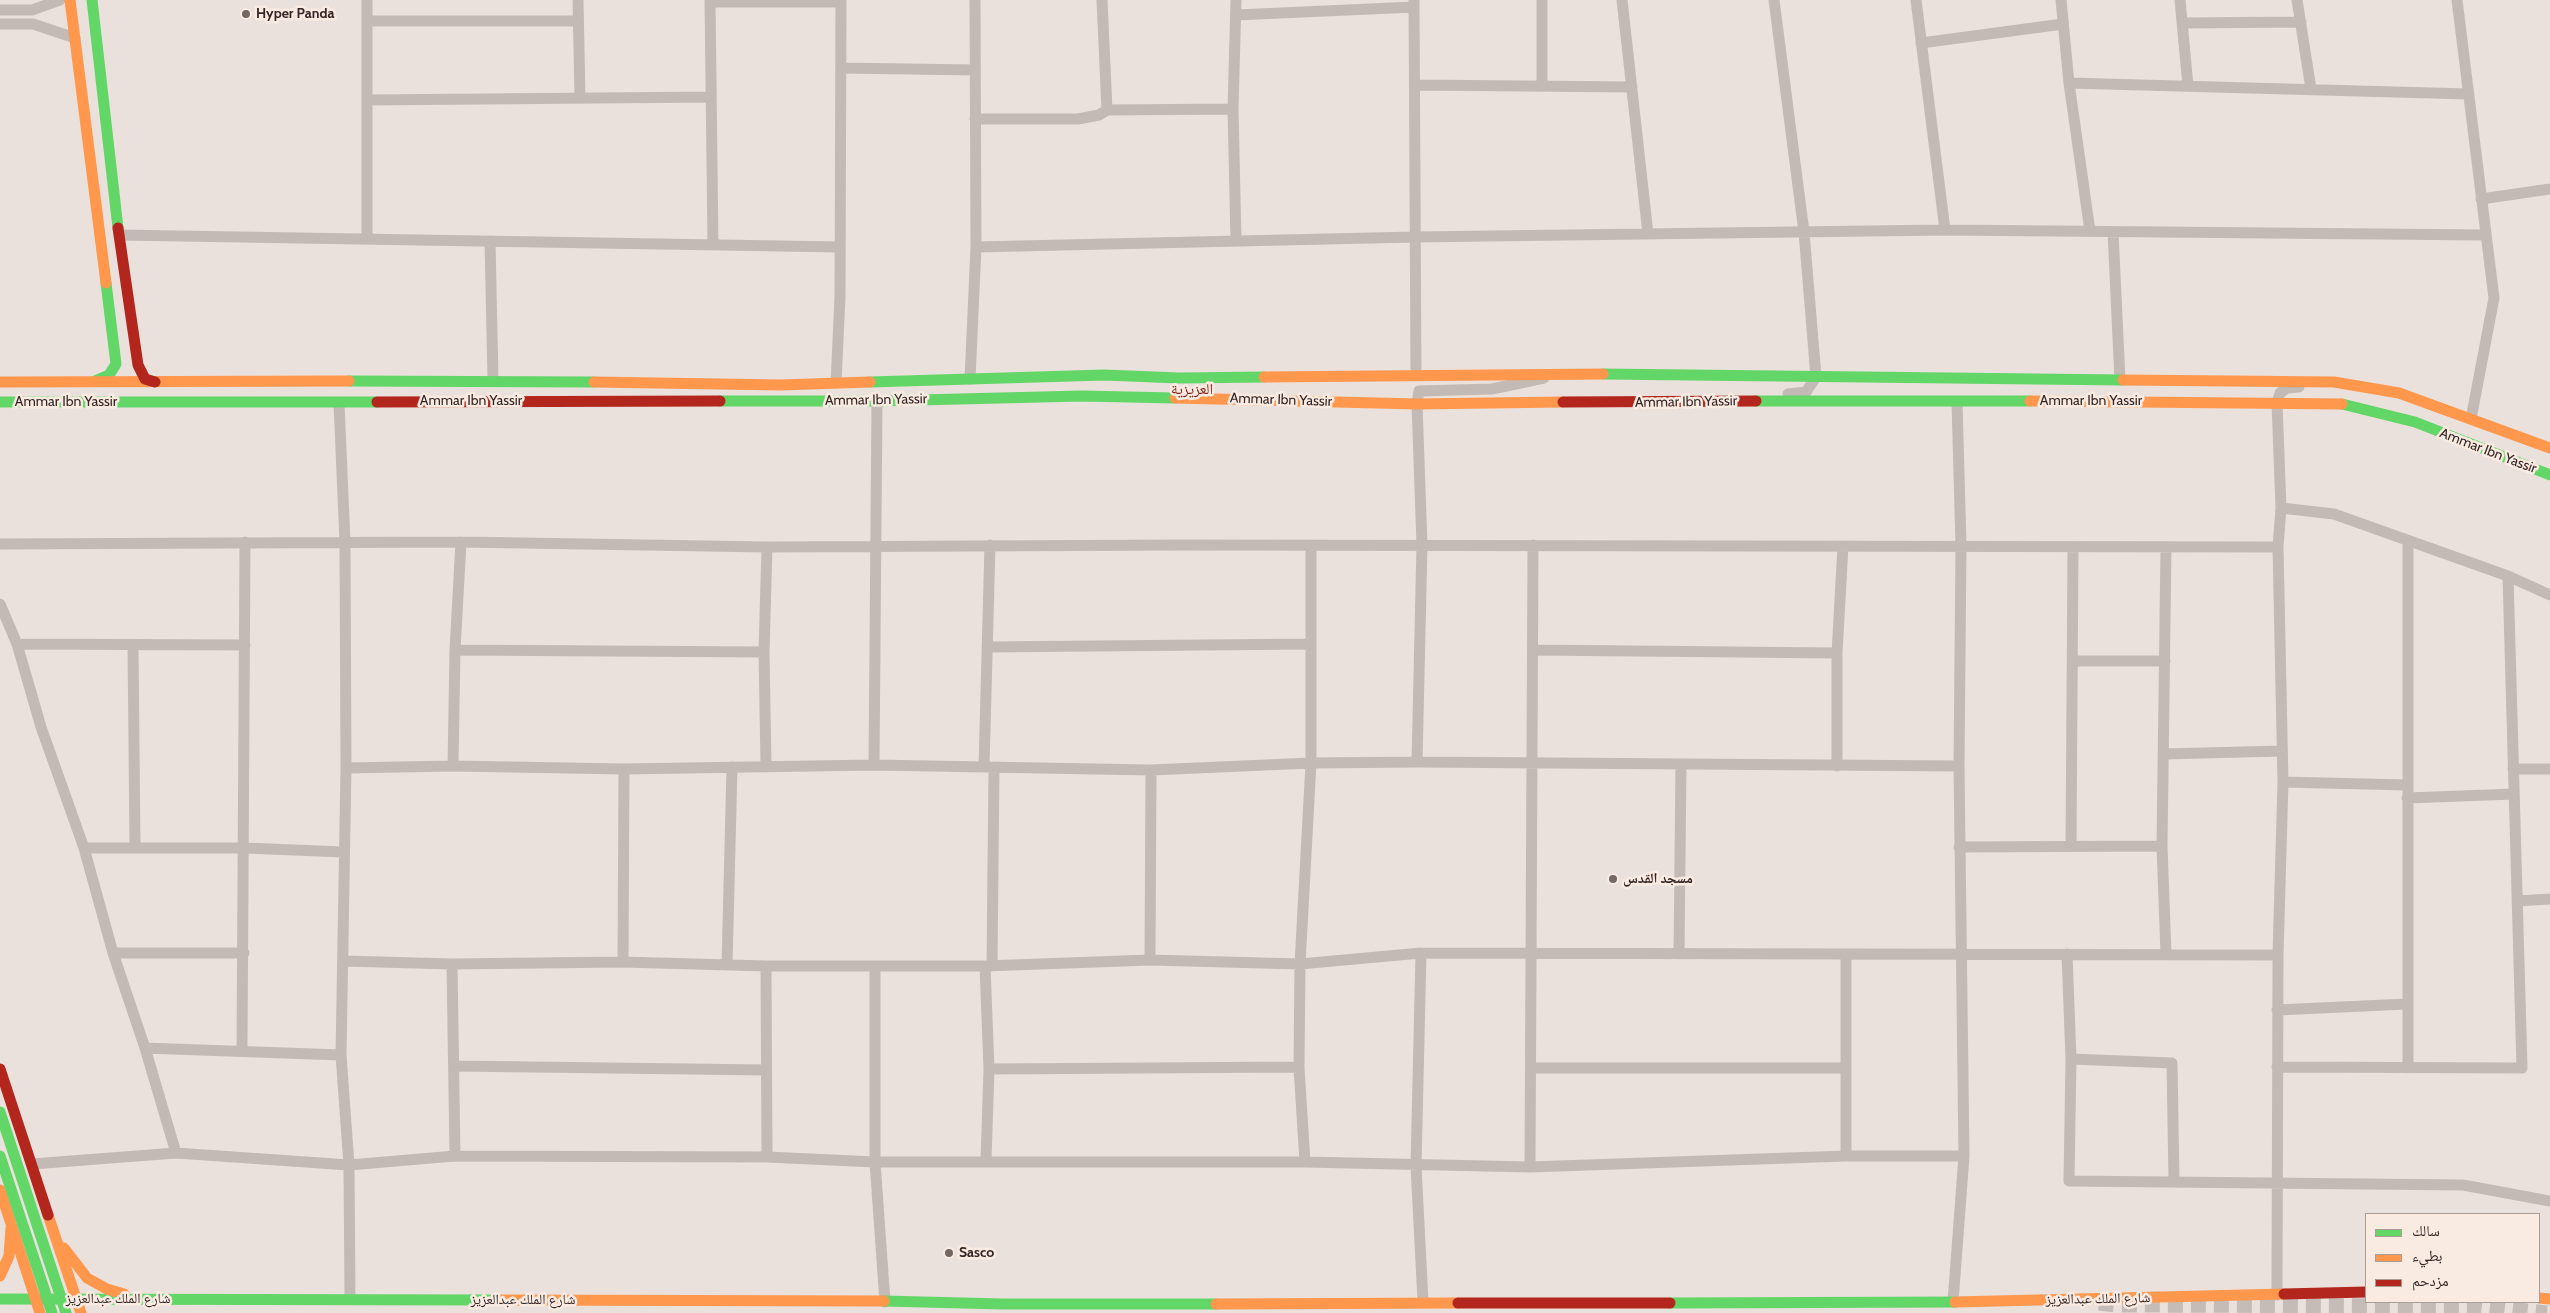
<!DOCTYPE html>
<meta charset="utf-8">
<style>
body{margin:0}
#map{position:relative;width:2550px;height:1313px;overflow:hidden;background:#ebe1dc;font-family:Cabin,"Noto Naskh Arabic",sans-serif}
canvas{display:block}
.legend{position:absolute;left:2365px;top:1213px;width:175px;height:90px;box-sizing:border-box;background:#f9ebe2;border:1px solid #aa9d96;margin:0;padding:6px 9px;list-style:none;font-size:15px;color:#342725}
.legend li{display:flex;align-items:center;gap:10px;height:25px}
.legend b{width:25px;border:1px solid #aa9d96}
</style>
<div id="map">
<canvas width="2550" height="1313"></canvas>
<ul class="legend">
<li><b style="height:6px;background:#63d668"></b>سالك</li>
<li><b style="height:6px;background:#ff974d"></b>بطيء</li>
<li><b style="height:6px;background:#b3261e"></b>مزدحم</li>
</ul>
</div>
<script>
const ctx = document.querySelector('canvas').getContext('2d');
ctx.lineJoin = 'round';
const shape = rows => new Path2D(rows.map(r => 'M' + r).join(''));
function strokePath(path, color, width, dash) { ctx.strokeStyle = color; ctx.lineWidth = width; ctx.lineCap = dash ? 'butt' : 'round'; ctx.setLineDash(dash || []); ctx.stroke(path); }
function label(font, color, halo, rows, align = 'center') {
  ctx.font = font + ' Cabin,"Noto Naskh Arabic",sans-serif'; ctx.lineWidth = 5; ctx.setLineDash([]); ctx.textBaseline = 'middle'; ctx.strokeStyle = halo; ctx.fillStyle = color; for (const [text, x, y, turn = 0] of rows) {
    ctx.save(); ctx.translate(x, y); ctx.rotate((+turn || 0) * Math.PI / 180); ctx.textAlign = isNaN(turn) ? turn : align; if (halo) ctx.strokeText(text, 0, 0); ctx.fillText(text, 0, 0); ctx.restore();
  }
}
const secondaryTunnel = shape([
 [2099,1303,2115,1305,2479,1306,2547,1313]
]);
const street = shape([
 [367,0,367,239],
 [578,0,580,98],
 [710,0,713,245],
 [1102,0,1107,110,1233,109],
 [1414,0,1416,374],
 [1622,0,1648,234],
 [1774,0,1804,232,1816,377,1806,392,1788,394],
 [1916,0,1945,230],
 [2061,0,2069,83,2090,231],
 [2180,0,2188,86],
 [2297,0,2311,89],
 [2457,0,2494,298,2471,419],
 [710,2,841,2],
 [0,10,32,10,60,0],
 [1236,15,1414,7],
 [367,21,578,21],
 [2182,23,2301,22],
 [0,24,33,24,75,38],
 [1921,43,2063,24],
 [841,68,975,70],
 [2069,83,2468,94],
 [1415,85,1632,87],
 [1542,86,1542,0],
 [367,100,711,97],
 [975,119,1078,119,1099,115,1107,110],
 [2481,199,2550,189],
 [2113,232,2120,380],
 [119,235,840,247],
 [490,241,493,380],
 [1236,241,1233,109,1236,0],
 [976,247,1415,237,1945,230,2486,235],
 [970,379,976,247,975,0],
 [836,383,840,297,841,0],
 [339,403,345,542,346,768,341,1055,349,1165,350,1299],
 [2281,508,2334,514,2508,576,2550,595],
 [2408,540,2408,1068],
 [0,544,461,542,767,547,1181,545,2278,547],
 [0,604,17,644,41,727,84,848,113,953,145,1048,176,1153],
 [17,644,245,645],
 [133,645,135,848],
 [988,647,1311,644],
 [455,650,764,652],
 [1533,650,1837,653],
 [2072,661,2165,661],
 [2163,754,2282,751],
 [1417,762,1422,545,1417,404,1419,391,1492,389,1544,378],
 [766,765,764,652,767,547],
 [874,765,877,401],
 [453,766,455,650,461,542],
 [1837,766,1837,653,1843,546],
 [984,767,990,545],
 [346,768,453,766,624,769,874,765,1151,770,1311,763,1417,762,1959,766],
 [2513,769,2550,769],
 [2283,782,2407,785],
 [2407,798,2514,794],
 [2071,846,2073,547],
 [1959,847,2162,846],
 [84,848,245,848,343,852],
 [2517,901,2550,899],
 [113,953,244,953],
 [1421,953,1416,1166,1423,1301],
 [1679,954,1681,764],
 [2067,954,2071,1059,2069,1181,2463,1185,2550,1201],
 [2166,954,2162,846,2166,547],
 [1150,960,1151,770],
 [344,961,452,964,623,962,766,966,985,966,1150,960,1300,964,1421,953,2278,955],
 [623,962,624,769],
 [452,964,455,1156],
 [727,965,732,767],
 [766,966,767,1157],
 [985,966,989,1069,986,1160],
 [992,966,994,767],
 [875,967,875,1162,885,1302],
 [2277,1010,2407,1004],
 [145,1048,341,1055],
 [242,1050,245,542],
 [2071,1059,2172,1063,2174,1181],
 [455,1066,766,1070],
 [2277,1067,2522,1068,2508,576],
 [1532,1068,1846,1068],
 [989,1069,1299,1067],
 [1846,1156,1846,954],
 [1305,1162,1299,1067,1300,964,1311,763,1311,545],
 [32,1164,176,1153,349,1165,455,1156,767,1157,875,1162,1305,1162,1530,1167,1846,1156,1964,1156],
 [1530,1167,1533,545],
 [2277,1295,2278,955,2283,782,2278,547,2281,508,2277,403,2280,393,2287,388,2299,387],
 [1953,1302,1964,1156,1959,766,1961,546,1957,402]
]);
const fast = shape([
 [92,0,118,228],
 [1603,374,2123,380],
 [95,381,109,375,116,364,106,283],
 [349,381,594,382],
 [870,382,1104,375,1179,378,1264,377],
 [720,401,877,401,1082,396,1175,398],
 [1756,401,2030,401],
 [0,402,377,402],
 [2342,404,2415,422,2550,475],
 [0,1299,497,1300],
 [884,1301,1002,1304,1216,1304],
 [1670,1303,1955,1302]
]);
const slow = shape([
 [70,0,106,283],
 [1264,377,1603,374],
 [2123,380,2334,382,2399,393,2550,448],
 [0,382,349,381],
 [594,382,781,385,870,382],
 [1175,398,1417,404,1563,402],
 [2030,401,2342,404],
 [0,1190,40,1313],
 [48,1215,81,1313],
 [64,1248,87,1278,107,1289,124,1294],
 [0,1276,9,1256,11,1228],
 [2539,1298,2550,1299],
 [497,1300,884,1301],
 [1955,1302,2284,1294],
 [1216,1304,1458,1303]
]);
const jam = shape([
 [118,228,138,365,145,379,155,382],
 [377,402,720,401],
 [1563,402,1756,401],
 [0,1069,48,1215],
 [2284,1294,2366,1292],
 [1458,1303,1670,1303]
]);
const fastBridge = shape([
 [0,1112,66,1313],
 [0,1156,52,1313]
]);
const markers = [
 [246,14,5,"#746865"],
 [1613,879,5,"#746865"],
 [949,1253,5,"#746865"]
];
const poiNames = [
 ["Hyper Panda",256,14],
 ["مسجد القدس",1623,879],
 ["Sasco",959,1253]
];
const streetNames = [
 ["Ammar Ibn Yassir",876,400,-1],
 ["Ammar Ibn Yassir",1281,400,2],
 ["Ammar Ibn Yassir",471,401],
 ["Ammar Ibn Yassir",2091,401],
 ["Ammar Ibn Yassir",66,402],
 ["Ammar Ibn Yassir",1686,402,-1],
 ["Ammar Ibn Yassir",2488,451,21],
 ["شارع الملك عبدالعزيز",118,1299],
 ["شارع الملك عبدالعزيز",2098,1299,-1],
 ["شارع الملك عبدالعزيز",523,1300]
];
const neighbourhoodNames = [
 ["العزيزية",1192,390]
];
strokePath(secondaryTunnel, '#c6bcb7', 15, [15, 8]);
strokePath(street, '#c3bab6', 11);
strokePath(fast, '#63d668', 11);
strokePath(slow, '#ff974d', 11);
strokePath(jam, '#b3261e', 11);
strokePath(fastBridge, '#63d668', 11);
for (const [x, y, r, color] of markers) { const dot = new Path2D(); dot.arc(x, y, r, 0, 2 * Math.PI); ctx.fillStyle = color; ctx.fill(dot); strokePath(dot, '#f9ebe2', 2); }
label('bold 14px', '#342725', '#f9ebe2', poiNames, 'left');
label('14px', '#342725', '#f9ebe2', streetNames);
label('15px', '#85251b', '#f9ebe2', neighbourhoodNames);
</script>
